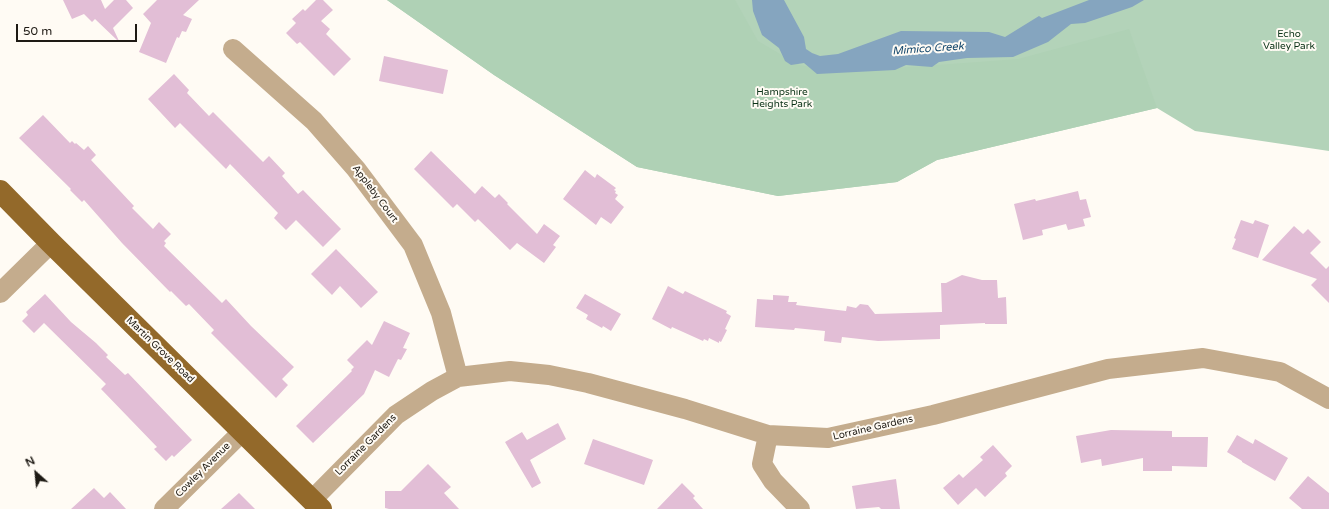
<!DOCTYPE html>
<html>
<head>
<meta charset="utf-8">
<style>
	body { margin:0 }
	#map { position:relative; width:1329px; height:509px; overflow:hidden; background:#fffbf4; font-family:"Varela Round",sans-serif }
	canvas { display:block }
	.north { position:absolute; left:16px; top:453px; width:40px; height:40px; -webkit-text-stroke:3px #fffbf4; paint-order:stroke; rotate:333deg; font-size:11px; font-weight:700; line-height:16px; text-align:center; color:#1e1a14 }
	.north::after { content:''; display:block; margin:auto; width:14px; height:18px; background:#1e1a14; clip-path:polygon(50% 0,100% 100%,50% 72%,0 100%) }
	.scale { position:absolute; left:16px; top:24px; width:121px; height:18px; box-sizing:border-box; border:2px solid #1e1a14; border-top:0; padding-left:5px; font-size:12px; line-height:14px; white-space:nowrap; color:#1e1a14; -webkit-text-stroke:3px #fffbf4; paint-order:stroke }
</style>
</head>
<body>
<div id="map">
<canvas width="1329" height="509"></canvas>
<div class="north">N</div>
<div class="scale">50 m</div>
</div>
<script>
const ctx = document.querySelector('canvas').getContext('2d');
ctx.lineJoin = 'round';
function paint(path, color) { ctx.fillStyle = color; ctx.fill(path, 'evenodd'); }
function strokePath(path, color, width, dash) { ctx.strokeStyle = color; ctx.lineWidth = width; ctx.lineCap = dash ? 'butt' : 'round'; ctx.setLineDash(dash || []); ctx.stroke(path); }
function write(font, color, halo, rows, align = 'center') {
  ctx.font = font + ' "Varela Round",sans-serif'; ctx.lineWidth = 4; ctx.setLineDash([]); ctx.textBaseline = 'middle'; ctx.strokeStyle = halo; ctx.fillStyle = color; for (const [text, x, y, turn = 0] of rows) {
    ctx.save(); ctx.translate(x, y); ctx.rotate((+turn || 0) * Math.PI / 180); ctx.textAlign = isNaN(turn) ? turn : align; if (halo) ctx.strokeText(text, 0, 0); ctx.fillText(text, 0, 0); ctx.restore();
  }
}
paint(new Path2D(`
	M 387,0 L 1329,0 L 1329,151 L 1195,131 L 1157,108 L 937,160 L 897,182 L 778,196 L 637,167 L 494,75 Z`), '#b3d3b9');
paint(new Path2D(`
	M 387,0 L 735,0 L 758,41 L 799,65 L 842,72 L 1018,59 L 1129,29 L 1157,108 L 937,160 L 897,182 L 778,196 L 637,167 L 494,75 Z`), '#afd1b5');
paint(new Path2D(`
	M 752,0 L 784,0 L 804,37 L 806,49 L 812,53 L 820,56 L 838,54 L 901,31 L 989,32 L 1005,37 L 1039,16 L 1042,18 L 1089,0 L 1144,0 L 1132,7 L 1085,23 L 1071,24 L 1048,42 L 1013,57 L 967,58 L 939,62 L 932,67 L 906,65 L 895,70 L 817,74 L 804,63 L 791,65 L 785,61 L 779,48 L 762,35 L 753,11 Z`), '#85a5bf');
paint(new Path2D(`
	M 63,0 L 101,0 L 105,9 L 114,0 L 126,0 L 133,8 L 113,28 L 119,41 L 118,41 L 95,19 L 92,22 L 84,14 L 72,19 Z
	M 157,0 L 199,0 L 183,15 L 192,19 L 186,32 L 182,31 L 179,38 L 177,37 L 166,63 L 139,52 L 151,23 L 143,14 Z
	M 316,0 L 323,0 L 333,10 L 321,21 L 330,29 L 326,34 L 351,59 L 334,76 L 300,42 L 297,44 L 286,33 L 296,23 L 292,19 L 303,9 L 305,11 Z
	M 384,56 L 448,70 L 443,94 L 379,81 Z
	M 174,74 L 189,90 L 187,93 L 209,116 L 213,112 L 263,162 L 269,156 L 285,173 L 282,176 L 298,194 L 303,190 L 341,229 L 323,247 L 296,220 L 286,230 L 274,218 L 278,213 L 230,164 L 226,169 L 180,123 L 175,128 L 148,99 Z
	M 43,115 L 70,143 L 72,141 L 75,144 L 76,143 L 84,150 L 88,146 L 96,155 L 91,160 L 134,206 L 132,208 L 153,229 L 159,222 L 171,234 L 164,241 L 166,243 L 164,246 L 222,303 L 226,299 L 251,326 L 294,367 L 282,379 L 288,385 L 276,398 L 211,333 L 214,330 L 189,304 L 186,306 L 171,291 L 170,292 L 122,243 L 84,200 L 82,202 L 70,190 L 71,189 L 19,138 Z
	M 431,151 L 475,194 L 482,186 L 495,198 L 499,194 L 508,203 L 507,204 L 537,234 L 544,224 L 560,236 L 553,245 L 556,247 L 544,263 L 517,243 L 510,250 L 478,219 L 475,222 L 457,204 L 453,208 L 414,169 Z
	M 585,170 L 595,178 L 597,174 L 616,188 L 614,190 L 616,191 L 615,193 L 618,195 L 615,199 L 624,207 L 611,224 L 601,217 L 596,225 L 563,199 Z
	M 1078,191 L 1080,200 L 1086,199 L 1091,217 L 1083,219 L 1085,226 L 1068,230 L 1066,224 L 1042,230 L 1043,235 L 1023,240 L 1014,204 L 1035,199 L 1036,201 Z
	M 1241,220 L 1253,224 L 1255,220 L 1269,225 L 1258,258 L 1232,249 L 1236,239 L 1234,238 Z
	M 1294,226 L 1303,234 L 1308,229 L 1321,242 L 1310,253 L 1326,269 L 1329,266 L 1329,303 L 1311,285 L 1317,279 L 1262,260 Z
	M 336,249 L 378,292 L 361,308 L 340,286 L 332,295 L 311,274 Z
	M 962,275 L 982,280 L 997,280 L 998,298 L 1006,297 L 1007,324 L 985,324 L 985,323 L 940,325 L 940,339 L 878,341 L 842,337 L 841,343 L 824,341 L 825,331 L 795,328 L 794,330 L 755,327 L 757,299 L 773,300 L 773,295 L 789,296 L 788,302 L 797,302 L 796,305 L 846,311 L 847,306 L 856,308 L 860,304 L 868,305 L 875,314 L 942,312 L 941,283 L 946,283 Z
	M 668,286 L 683,294 L 685,291 L 727,311 L 726,313 L 731,316 L 725,329 L 727,330 L 721,342 L 719,341 L 719,343 L 709,338 L 708,341 L 704,339 L 703,341 L 672,327 L 671,329 L 652,319 Z
	M 45,294 L 71,322 L 96,343 L 108,355 L 106,357 L 125,375 L 128,373 L 192,440 L 174,457 L 172,455 L 166,461 L 154,449 L 157,447 L 101,389 L 106,384 L 44,323 L 34,333 L 22,321 L 28,315 L 26,312 Z
	M 585,294 L 621,314 L 611,331 L 603,326 L 602,328 L 586,319 L 588,315 L 576,308 Z
	M 384,321 L 410,333 L 403,348 L 407,349 L 401,360 L 398,359 L 389,377 L 375,370 L 364,394 L 313,443 L 296,426 L 352,371 L 351,370 L 354,367 L 347,360 L 367,340 L 372,345 Z
	M 558,423 L 566,439 L 530,460 L 541,483 L 532,488 L 505,442 L 522,432 L 527,440 Z
	M 1111,430 L 1172,431 L 1172,437 L 1208,437 L 1207,467 L 1172,466 L 1172,471 L 1143,471 L 1143,458 L 1102,466 L 1101,459 L 1081,463 L 1076,436 Z
	M 1237,435 L 1253,444 L 1255,439 L 1288,458 L 1275,481 L 1242,462 L 1242,461 L 1227,452 Z
	M 593,439 L 653,460 L 644,485 L 584,464 Z
	M 993,445 L 1012,466 L 1005,473 L 1007,476 L 985,497 L 976,488 L 958,505 L 943,488 L 959,474 L 963,478 L 983,460 L 980,457 Z
	M 428,464 L 451,487 L 444,493 L 459,509 L 389,509 L 385,508 L 385,491 L 401,491 Z
	M 1308,476 L 1329,493 L 1329,509 L 1302,509 L 1289,498 Z
	M 896,479 L 900,509 L 881,509 L 879,507 L 856,509 L 852,486 Z
	M 682,483 L 695,496 L 693,498 L 703,509 L 657,509 Z
	M 94,488 L 104,498 L 110,492 L 126,509 L 71,509 Z
	M 239,493 L 255,509 L 221,509 Z`), '#e2bed6');
strokePath(new Path2D(`
	M 233,49 L 314,121 L 356,169 L 413,245 L 441,313 L 458,377
	M 0,293 L 51,243
	M 768,435 L 762,464 L 773,481 L 800,509
	M 312,500 L 396,415 L 432,391 L 458,377 L 510,371 L 549,375 L 588,383 L 685,409 L 768,435 L 828,438 L 933,415 L 1108,369 L 1203,358 L 1280,372 L 1329,399
	M 164,509 L 243,431`), '#c4ac8d', 20);
strokePath(new Path2D(`
	M 0,191 L 51,243 L 321,509`), '#93692a', 22);
write('10px', '#0b3217', '#fffbf4', [
	["Echo",1289,34],
	["Valley Park",1289,46],
	["Hampshire",782,92],
	["Heights Park",782,104]
]);
write('10px', '#1e1a14', '#fffbf4', [
	["Appleby Court",375,194,53],
	["Martin Grove Road",160,350,44],
	["Lorraine Gardens",873,428,-13],
	["Lorraine Gardens",366,445,-45],
	["Cowley Avenue",203,470,-45]
]);
write('italic 11px', '#12466b', '#fffbf4', [
	["Mimico Creek",928,49,-4]
]);
</script>
</body>
</html>
